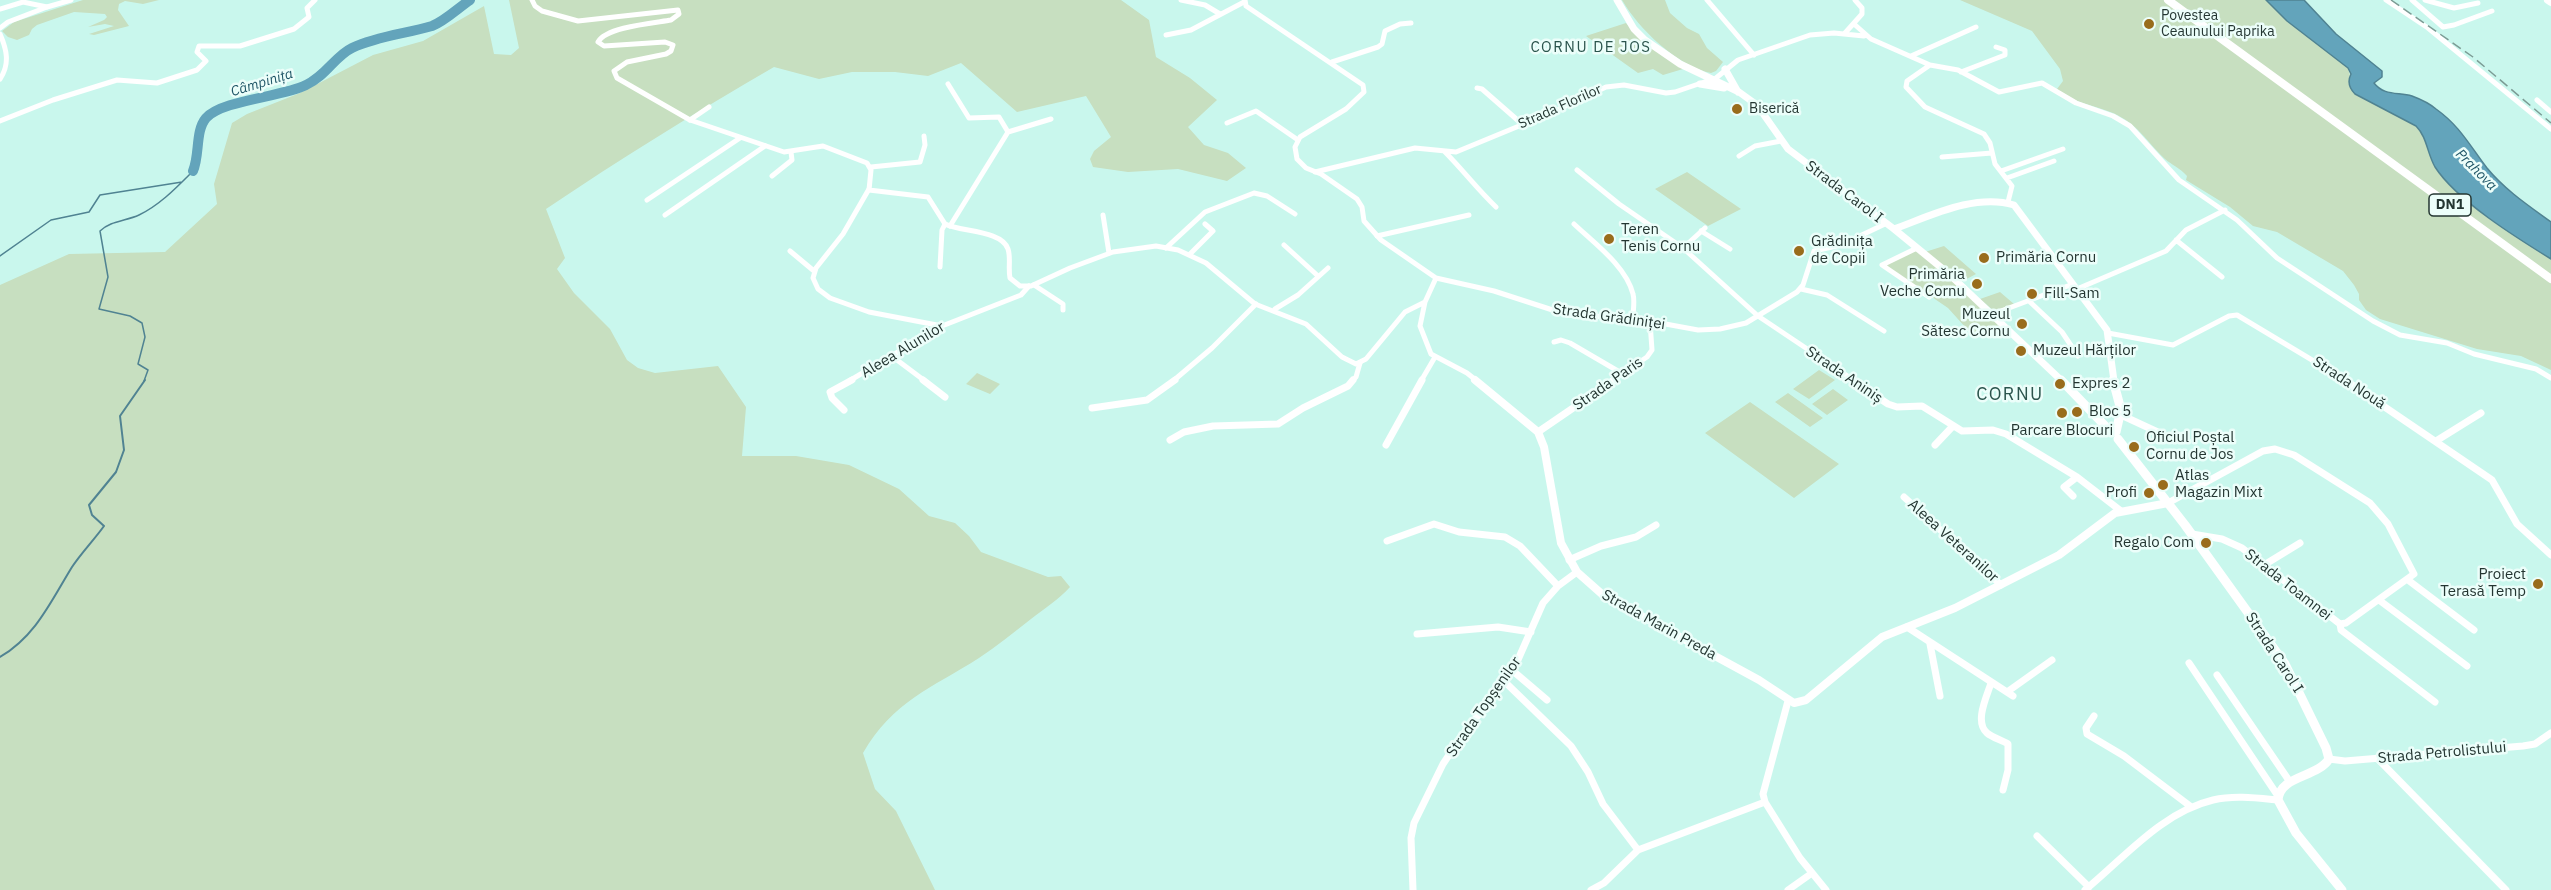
<!DOCTYPE html>
<html>
<head>
<meta charset="utf-8">
<style>
	body { margin:0 }
	canvas { display:block; background:#c9f7ed }
</style>
</head>
<body>
<canvas width="2551" height="890"></canvas>
<script>
const ctx = document.querySelector('canvas').getContext('2d');
ctx.lineJoin = 'round';
function paint(path, color) { ctx.fillStyle = color; ctx.fill(path, 'evenodd'); }
function strokePath(path, color, width, dash) { ctx.strokeStyle = color; ctx.lineWidth = width; ctx.lineCap = dash ? 'butt' : 'round'; ctx.setLineDash(dash || []); ctx.stroke(path); }
function write(font, color, halo, rows, align = 'center') {
  ctx.font = font + ' "IBM Plex Sans",sans-serif'; ctx.lineWidth = 5; ctx.setLineDash([]); ctx.textBaseline = 'middle'; ctx.strokeStyle = halo; ctx.fillStyle = color; for (const [text, x, y, turn = 0] of rows) {
    ctx.save(); ctx.translate(x, y); ctx.rotate((+turn || 0) * Math.PI / 180); ctx.textAlign = isNaN(turn) ? turn : align; if (halo) ctx.strokeText(text, 0, 0); ctx.fillText(text, 0, 0); ctx.restore();
  }
}
paint(new Path2D(`
	M 83,0 L 180,0 L 159,0 L 143,4 L 125,1 L 119,4 L 118,10 L 129,26 L 94,35 L 89,34 L 114,26 L 105,24 L 88,27 L 104,20 L 107,17 L 105,14 L 74,12 L 37,25 L 32,29 L 29,35 L 17,40 L 8,37 L 2,31 L 14,22 Z
	M 509,0 L 1121,0 L 1149,20 L 1156,57 L 1190,78 L 1217,100 L 1188,127 L 1204,145 L 1228,153 L 1246,168 L 1227,181 L 1178,169 L 1128,172 L 1093,167 L 1090,159 L 1094,151 L 1111,137 L 1086,96 L 1017,112 L 961,63 L 928,76 L 895,72 L 852,72 L 819,79 L 774,67 C 696,112 620,159 546,209 L 565,258 L 557,269 L 574,293 L 610,329 L 627,360 L 638,368 L 655,373 L 718,366 L 746,407 L 742,456 L 796,456 L 849,465 L 899,489 L 929,516 L 955,523 L 969,536 L 981,552 L 1048,577 L 1061,576 L 1070,587 C 1058,600 1045,608 1031,619 C 1014,632 997,646 979,658 C 932,688 893,701 863,753 L 875,789 L 896,811 L 935,890 L 0,890 L 0,285 L 69,254 L 165,252 L 217,204 L 214,184 L 232,123 L 247,114 L 300,93 L 373,55 L 423,41 L 484,6 L 494,54 L 511,55 L 519,48 Z
	M 1622,0 L 1665,0 L 1670,13 L 1687,28 L 1699,34 L 1707,48 L 1723,62 L 1716,71 L 1711,73 C 1678,67 1638,28 1622,0 Z
	M 1960,0 L 2266,0 L 2287,21 L 2348,68 L 2355,94 L 2416,126 C 2427,137 2427,153 2435,167 C 2457,202 2516,237 2551,259 L 2551,370 L 2521,356 L 2477,349 L 2380,319 L 2366,310 L 2359,300 L 2359,294 L 2354,285 L 2343,271 L 2277,232 L 2253,226 L 2230,207 L 2186,180 L 2187,176 C 2180,168 2172,165 2165,159 C 2145,140 2139,125 2113,113 C 2093,105 2073,103 2057,89 L 2063,81 L 2060,69 L 2032,31 Z
	M 1626,23 L 1638,37 L 1683,69 L 1663,75 L 1653,69 L 1638,73 L 1586,36 Z
	M 1687,172 L 1741,209 L 1708,226 L 1655,189 Z
	M 1944,246 L 1976,274 L 1961,282 L 1925,252 Z
	M 1916,249 L 2007,329 L 1975,338 L 1948,308 L 1885,265 Z
	M 2000,292 L 2014,304 L 1994,311 L 1980,299 Z
	M 1819,370 L 1835,380 L 1809,399 L 1793,389 Z
	M 977,373 L 1000,384 L 990,394 L 966,384 Z
	M 1833,389 L 1848,400 L 1827,415 L 1812,404 Z
	M 1788,393 L 1823,418 L 1810,427 L 1775,402 Z
	M 1750,402 L 1839,464 L 1794,498 L 1705,433 Z`), '#c7dfc0');
const water = new Path2D(`
	M 2266,0 L 2304,0 L 2336,34 L 2382,71 L 2382,77 L 2374,83 C 2384,96 2398,92 2412,96 C 2420,99 2429,103 2436,109 C 2460,126 2470,146 2487,168 C 2505,190 2529,206 2551,222 L 2551,259 C 2517,238 2457,201 2435,167 C 2427,153 2427,137 2416,126 L 2355,94 C 2349,88 2347,82 2351,74 L 2348,68 L 2287,21 Z`);
paint(water, '#63a4bb');
strokePath(water, '#508392', 1.5);
strokePath(new Path2D(`
	M 0,256 L 51,220 L 89,212 L 100,195 L 182,182
	M 144,381 L 148,370 L 138,364 L 145,337 L 142,323 L 130,316 L 99,309 L 108,277 L 100,231 C 110,221 126,221 139,215 C 160,205 177,187 193,171`), '#508392', 1.5);
strokePath(new Path2D(`
	M 0,657 C 36,636 51,601 72,567 C 82,552 94,540 104,526 L 92,515 L 89,505 L 116,472 L 124,450 L 120,416 L 145,380`), '#508392', 2);
strokePath(new Path2D(`
	M 193,171 C 200,155 195,131 206,118 C 222,100 282,97 306,85 C 326,76 335,56 352,48 C 378,36 405,34 432,26 C 445,21 458,8 470,0`), '#63a4bb', 10);
strokePath(new Path2D(`
	M 1181,0 L 1205,5 L 1220,14
	M 1707,0 L 1754,55
	M 2386,0 L 2428,28 L 2551,129
	M 2412,0 L 2443,27 L 2454,25 L 2492,11
	M 2425,0 L 2454,8 L 2478,3
	M 1854,24 L 1871,39 L 1930,65 L 1907,81 L 1906,87 L 1925,107 L 1984,134 L 1990,143 L 1995,164 L 2012,186 L 2008,202
	M 0,28 L 8,22 L 47,7
	M 1845,33 L 1862,14 L 1862,8 L 1855,0
	M 0,34 C 7,50 10,64 0,79
	M 1166,35 L 1191,30 L 1244,2
	M 1911,56 L 1976,27
	M 1332,62 L 1378,47 L 1382,44 L 1385,31 L 1400,24 L 1411,23
	M 1930,65 L 1958,70 L 1999,92 L 2042,83 L 2076,103 L 2113,116 L 2130,126 L 2179,180 L 2237,220 L 2277,258 L 2373,321 L 2400,335 L 2447,343 L 2474,354 L 2536,369 L 2551,378
	M 1961,72 L 2005,55 L 2005,50 L 1996,47
	M 948,84 L 969,118 L 999,117 L 1008,132 L 950,226
	M 1477,88 L 1482,89 L 1522,124
	M 2537,100 L 2551,112
	M 690,120 L 709,107
	M 0,121 L 53,100 L 117,80 L 157,83 L 197,70 L 206,61 L 197,52 L 199,46 L 240,46 L 294,29 L 309,17 L 307,8 L 315,0
	M 1227,123 L 1256,111 L 1298,140
	M 1008,132 L 1051,119
	M 1445,152 C 1463,170 1477,189 1496,207
	M 1739,156 L 1755,146 L 1781,141
	M 1942,157 L 1992,153
	M 871,167 L 920,162 L 925,145 L 924,136
	M 1577,170 L 1619,204 L 1683,248 L 1758,316 L 1855,381
	M 2001,171 L 2063,149
	M 1315,172 L 1415,148 L 1456,152 L 1553,112 L 1606,87 L 1624,85 L 1666,93 L 1675,92 L 1716,78 L 1738,60 L 1810,35 L 1834,33 L 1864,36
	M 772,176 L 792,160 L 791,152
	M 2007,178 L 2054,161
	M 869,189 L 843,234 L 816,268 L 813,278 L 818,289 L 830,298 L 869,312 L 942,326
	M 647,200 L 740,138
	M 665,215 L 765,146
	M 1103,215 L 1109,253
	M 1574,224 C 1594,243 1626,266 1633,294 C 1635,301 1633,310 1633,318
	M 1701,231 L 1730,249
	M 1377,236 L 1469,215
	M 2176,240 L 2222,277
	M 1284,245 L 1318,276
	M 1166,248 L 1205,212 L 1254,193 L 1267,196 L 1295,214
	M 1683,248 L 1705,228
	M 1917,248 L 1882,265 L 1929,297
	M 790,251 L 814,271
	M 1190,254 L 1213,231 L 1205,224
	M 940,267 L 942,230 L 945,224
	M 1034,285 L 1063,304 L 1063,310
	M 1801,289 L 1827,295 L 1884,331
	M 2077,289 L 2166,251 L 2186,230 L 2225,210
	M 2029,301 L 2062,332 L 2078,356
	M 1275,309 L 1298,295 L 1328,268
	M 1993,314 L 2073,284
	M 2108,333 L 2173,345 L 2229,316 L 2237,315 L 2347,381
	M 1554,342 L 1561,340 L 1570,343 L 1623,374
	M 893,357 L 925,381
	M 849,381 L 942,326 L 1021,295 L 1029,286
	M 1173,381 L 1212,348 L 1256,304
	M 1352,381 L 1356,377 L 1360,363
	M 1421,381 L 1435,357
	M 1611,381 L 1647,357 L 1652,350 L 1650,322`), '#fff', 5);
strokePath(new Path2D(`
	M 923,380 L 945,397
	M 1852,380 L 1888,404 L 1897,407 L 1922,406 L 1962,431 L 1993,430 L 2006,434 L 2077,477 L 2121,511
	M 2345,380 L 2492,480 L 2517,524 L 2551,555
	M 1092,408 L 1147,400 L 1175,380
	M 844,410 L 832,398 L 830,392 L 852,380
	M 2121,415 L 2162,434
	M 1538,432 L 1614,380
	M 1170,440 L 1184,432 L 1213,426 L 1278,424 L 1303,408 L 1348,386 L 1353,380
	M 2436,441 L 2481,413
	M 1386,445 L 1422,380
	M 1935,445 L 1953,426
	M 2073,496 L 2064,487 L 2077,477
	M 1904,497 L 2001,585
	M 2168,503 L 2263,451 L 2275,449 L 2294,455 L 2370,503 L 2388,524 L 2414,574 L 2346,623 L 2340,624 L 2242,548 L 2222,539 L 2192,534
	M 1387,541 L 1434,524 L 1459,532 L 1505,537 L 1520,546 L 1558,586
	M 1569,560 L 1601,546 L 1636,537 L 1656,525
	M 2264,565 L 2300,543
	M 2408,580 L 2474,630
	M 2379,600 L 2467,666
	M 2340,624 L 2341,630 L 2435,702
	M 1907,627 L 2013,696
	M 1417,634 L 1498,627 L 1531,632
	M 1930,644 L 1940,696
	M 2189,663 L 2278,796
	M 1513,671 L 1547,700
	M 2217,675 L 2290,782
	M 1505,682 L 1571,746 L 1588,772 L 1603,804 L 1638,850
	M 1991,683 C 1987,696 1974,722 1987,733 C 1993,738 2002,740 2008,744 L 2008,770 L 2003,790
	M 2007,692 L 2052,660
	M 1788,701 L 1763,794 L 1765,802 L 1800,858 L 1826,890
	M 2094,716 L 2086,728 L 2087,734 L 2124,756 L 2190,806
	M 2377,758 L 2506,890
	M 2329,759 L 2345,761 L 2523,746 L 2535,744 L 2551,733
	M 2037,836 L 2089,887
	M 1413,890 L 1411,838 L 1414,823 L 1443,764 L 1461,737 L 1513,671 L 1543,603 L 1558,586 L 1577,572
	M 1591,890 L 1604,883 L 1638,850 L 1765,802
	M 1788,890 L 1812,873
	M 2085,890 C 2124,858 2162,812 2213,800 C 2234,795 2257,798 2278,800`), '#fff', 7);
strokePath(new Path2D(`
	M 532,0 L 535,6 L 542,11 L 578,21 L 678,10 L 679,14 L 671,20 C 654,23 606,27 598,42 L 604,46 L 665,42 L 673,45 L 671,51 L 666,54 L 627,62 L 614,71 L 617,78 L 690,120 L 784,152 L 823,146 L 867,163 L 871,170 L 869,190 L 928,197 L 945,224 C 960,232 1002,230 1008,249 C 1011,258 1008,268 1010,278 L 1020,286 L 1031,286 L 1070,268 L 1113,252 L 1156,246 L 1178,250 L 1206,263 L 1255,304 L 1306,324 L 1342,357 L 1356,364 L 1366,359 L 1405,312 L 1425,302 L 1436,278
	M 1245,0 L 1246,6 L 1363,85 L 1364,92 L 1346,109 L 1300,137 L 1295,147 L 1297,159 L 1306,168 L 1321,174 L 1357,199 L 1362,207 L 1364,221 L 1381,240 L 1436,278 L 1494,291 L 1568,315 L 1633,318 L 1698,330 L 1720,329 L 1746,323 L 1797,292 L 1803,285 L 1814,251 L 1841,245 L 1887,223
	M 0,9 L 23,2 L 47,7 L 71,0
	M 1425,302 L 1420,326 L 1431,354 L 1467,373 L 1477,381`), '#fff', 5);
strokePath(new Path2D(`
	M 1475,380 L 1538,432 L 1544,447 L 1561,543 L 1577,572 L 1603,595 L 1759,680 L 1794,703 L 1806,700 L 1882,637 L 1955,608 L 2059,555 L 2115,513 L 2168,503`), '#fff', 8);
strokePath(new Path2D(`
	M 1617,0 L 1634,29 L 1645,40 L 1680,64 L 1739,92 L 1757,105 L 1788,149 L 1894,229 L 1949,274 L 2062,381
	M 1725,69 L 1738,92
	M 1700,84 L 1724,88
	M 1894,229 C 1930,216 1975,193 2014,205 L 2107,330 L 2114,381`), '#fff', 7);
strokePath(new Path2D(`
	M 2061,380 L 2111,432
	M 2113,380 L 2121,410 L 2116,432
	M 2118,439 L 2185,525 L 2285,664 L 2326,748 L 2329,759 C 2317,778 2280,775 2278,800 L 2296,833 L 2342,890`), '#fff', 9);
strokePath(new Path2D(`
	M 2548,0 L 2551,2`), '#fff', 8);
strokePath(new Path2D(`
	M 2168,0 L 2551,279`), '#fff', 8);
strokePath(new Path2D(`
	M 2391,0 L 2473,57 L 2551,123`), '#7c9c95', 1.5, [10, 5]);
for (const [x, y, r, color] of [
	[2149,24,6,"#996c1c"],
	[1737,109,6,"#996c1c"],
	[1609,239,6,"#996c1c"],
	[1799,251,6,"#996c1c"],
	[1984,258,6,"#996c1c"],
	[1977,284,6,"#996c1c"],
	[2032,294,6,"#996c1c"],
	[2022,324,6,"#996c1c"],
	[2021,351,6,"#996c1c"],
	[2060,384,6,"#996c1c"],
	[2077,412,6,"#996c1c"],
	[2062,413,6,"#996c1c"],
	[2134,447,6,"#996c1c"],
	[2163,485,6,"#996c1c"],
	[2149,493,6,"#996c1c"],
	[2206,543,6,"#996c1c"],
	[2538,584,6,"#996c1c"]
]) { const dot = new Path2D(); dot.arc(x, y, r, 0, 2 * Math.PI); ctx.fillStyle = color; ctx.fill(dot); strokePath(dot, '#ecfefa', 2); }
write('14px', '#243632', '#ecfefa', [
	["Povestea",2161,16],
	["Ceaunului Paprika",2161,32],
	["Biserică",1749,109]
], 'left');
write('italic 14px', '#1f5566', '#ecfefa', [
	["Câmpinița",262,83,-17],
	["Prahova",2476,170,45]
]);
write('14px', '#243632', '#ecfefa', [
	["Strada Florilor",1560,107,-24]
]);
for (const [x, y, w] of [
	[2450,205,42]
]) { const box = new Path2D(); box.roundRect(x - w / 2, y - 11, w, 22, 4.5); ctx.fillStyle = '#ecfefa'; ctx.fill(box); strokePath(box, '#243632', 1.5); }
write('bold 14px', '#243632', null, [
	["DN1",2450,205]
]);
ctx.letterSpacing = '1.5px';
write('15px', '#2a544c', '#ecfefa', [
	["CORNU DE JOS",1591,48]
]);
ctx.letterSpacing = '0px';
write('15px', '#243632', '#ecfefa', [
	["Strada Carol I",1844,192,37],
	["Strada Grădiniței",1609,317,8],
	["Aleea Alunilor",903,350,-31],
	["Strada Aniniș",1844,375,34],
	["Strada Nouă",2349,383,33],
	["Strada Paris",1608,384,-35],
	["Aleea Veteranilor",1953,541,42],
	["Strada Toamnei",2288,585,38],
	["Strada Marin Preda",1659,625,29],
	["Strada Carol I",2274,653,57],
	["Strada Topșenilor",1484,707,-55],
	["Strada Petrolistului",2442,753,-5]
]);
write('15px', '#243632', '#ecfefa', [
	["Teren",1621,230],
	["Tenis Cornu",1621,247],
	["Grădinița",1811,242],
	["de Copii",1811,259],
	["Primăria Cornu",1996,258],
	["Primăria",1965,275,"right"],
	["Veche Cornu",1965,292,"right"],
	["Fill-Sam",2044,294],
	["Muzeul",2010,315,"right"],
	["Sătesc Cornu",2010,332,"right"],
	["Muzeul Hărților",2033,351],
	["Expres 2",2072,384],
	["Bloc 5",2089,412],
	["Parcare Blocuri",2062,431,"center"],
	["Oficiul Poștal",2146,438],
	["Cornu de Jos",2146,455],
	["Atlas",2175,476],
	["Magazin Mixt",2175,493],
	["Profi",2137,493,"right"],
	["Regalo Com",2194,543,"right"],
	["Proiect",2526,575,"right"],
	["Terasă Temp",2526,592,"right"]
], 'left');
ctx.letterSpacing = '1.5px';
write('18px', '#2a544c', '#ecfefa', [
	["CORNU",2010,395]
]);
ctx.letterSpacing = '0px';
</script>
</body>
</html>
